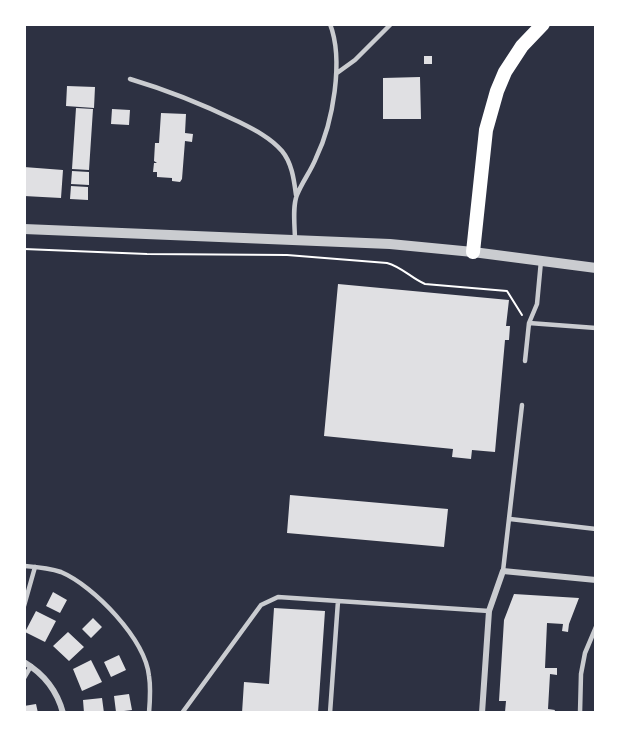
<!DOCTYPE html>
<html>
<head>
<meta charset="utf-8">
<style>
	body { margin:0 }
	#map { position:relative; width:620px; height:737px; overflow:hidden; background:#2d3142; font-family:"Source Sans 3",sans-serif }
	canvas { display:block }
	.frame { position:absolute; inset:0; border:26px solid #fff; pointer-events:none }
</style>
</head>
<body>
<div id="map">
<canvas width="620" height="737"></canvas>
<div class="frame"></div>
</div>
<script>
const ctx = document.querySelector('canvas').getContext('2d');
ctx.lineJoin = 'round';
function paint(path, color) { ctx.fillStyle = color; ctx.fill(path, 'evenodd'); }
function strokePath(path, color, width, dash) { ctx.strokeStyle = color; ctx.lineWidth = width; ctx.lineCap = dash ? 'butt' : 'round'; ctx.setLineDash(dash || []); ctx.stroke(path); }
paint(new Path2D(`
	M 424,56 L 432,56 L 432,64 L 424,64 Z
	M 420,77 L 421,119 L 383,119 L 383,78 Z
	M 67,86 L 95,87 L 94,108 L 66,106 Z
	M 76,108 L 93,109 L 89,170 L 72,169 Z
	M 112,109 L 130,110 L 129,125 L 111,124 Z
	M 161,113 L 186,114 L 185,133 L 193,134 L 192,142 L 185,141 L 182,179 L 180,182 L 172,181 L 172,178 L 157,177 L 157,172 L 153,172 L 154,163 L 157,163 L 154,161 L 155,143 L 159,143 Z
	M 24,167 L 63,170 L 61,198 L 24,196 Z
	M 72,171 L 89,172 L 89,185 L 71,184 Z
	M 71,186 L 88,187 L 88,200 L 70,199 Z
	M 338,284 L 509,300 L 506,326 L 510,326 L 509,340 L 505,340 L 495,452 L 472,450 L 471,459 L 452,457 L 453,449 L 324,436 Z
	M 290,495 L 448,509 L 444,547 L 287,533 Z
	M 53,592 L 67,600 L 60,613 L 46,606 Z
	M 514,594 L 579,598 L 569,624 L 568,632 L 562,631 L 563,624 L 547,623 L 545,668 L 557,668 L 557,675 L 550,674 L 548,709 L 555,710 L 554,713 L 505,712 L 506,701 L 499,701 L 504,620 Z
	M 274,608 L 325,611 L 318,713 L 242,713 L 244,682 L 269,684 Z
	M 36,611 L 56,621 L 45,642 L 25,632 Z
	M 93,618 L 102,627 L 91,638 L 82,629 Z
	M 68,632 L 84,647 L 69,661 L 53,646 Z
	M 119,655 L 126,670 L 111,677 L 104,662 Z
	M 91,660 L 102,682 L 82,691 L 73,669 Z
	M 129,694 L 132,710 L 116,712 L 114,696 Z
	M 102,698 L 104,713 L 84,713 L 83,700 Z
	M 36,704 L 38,713 L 24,713 L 24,706 Z`), '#e0e0e3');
strokePath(new Path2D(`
	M 24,249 L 147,254 L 287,255 L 387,263 C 402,267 411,278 425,284 L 507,291 L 522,315`), '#fff', 2);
strokePath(new Path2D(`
	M 337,73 L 355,60 L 391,24
	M 130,79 C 167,90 202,104 237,121 C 253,129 270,137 282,151 C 292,163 294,180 296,195
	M 295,241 C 295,227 292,207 297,195 C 302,182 311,171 316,158 C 333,123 344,60 330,24
	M 529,323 L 596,328
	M 525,361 L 529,323 L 537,304 L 541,261
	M 510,519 L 596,529
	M 24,566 C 36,567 49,568 61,572 C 94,586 145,639 149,676 C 151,688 150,701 149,713
	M 503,571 L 522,405
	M 24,606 L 35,567
	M 24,678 L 31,666
	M 182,713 L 261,605 L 278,597 L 489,611
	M 330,713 L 338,601
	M 580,713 L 581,674 L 585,653 L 596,627`), '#caccd0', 4.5);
strokePath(new Path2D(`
	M 24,662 C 44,674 57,690 63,713
	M 482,713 L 489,611 L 503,571 L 596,580`), '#caccd0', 6);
strokePath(new Path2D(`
	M 24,229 L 390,244 L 473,252 L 596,268`), '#caccd0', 10);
strokePath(new Path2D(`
	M 473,252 L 486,130 L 497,91 L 505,72 L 522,46 L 543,24`), '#fff', 14);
</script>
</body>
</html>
